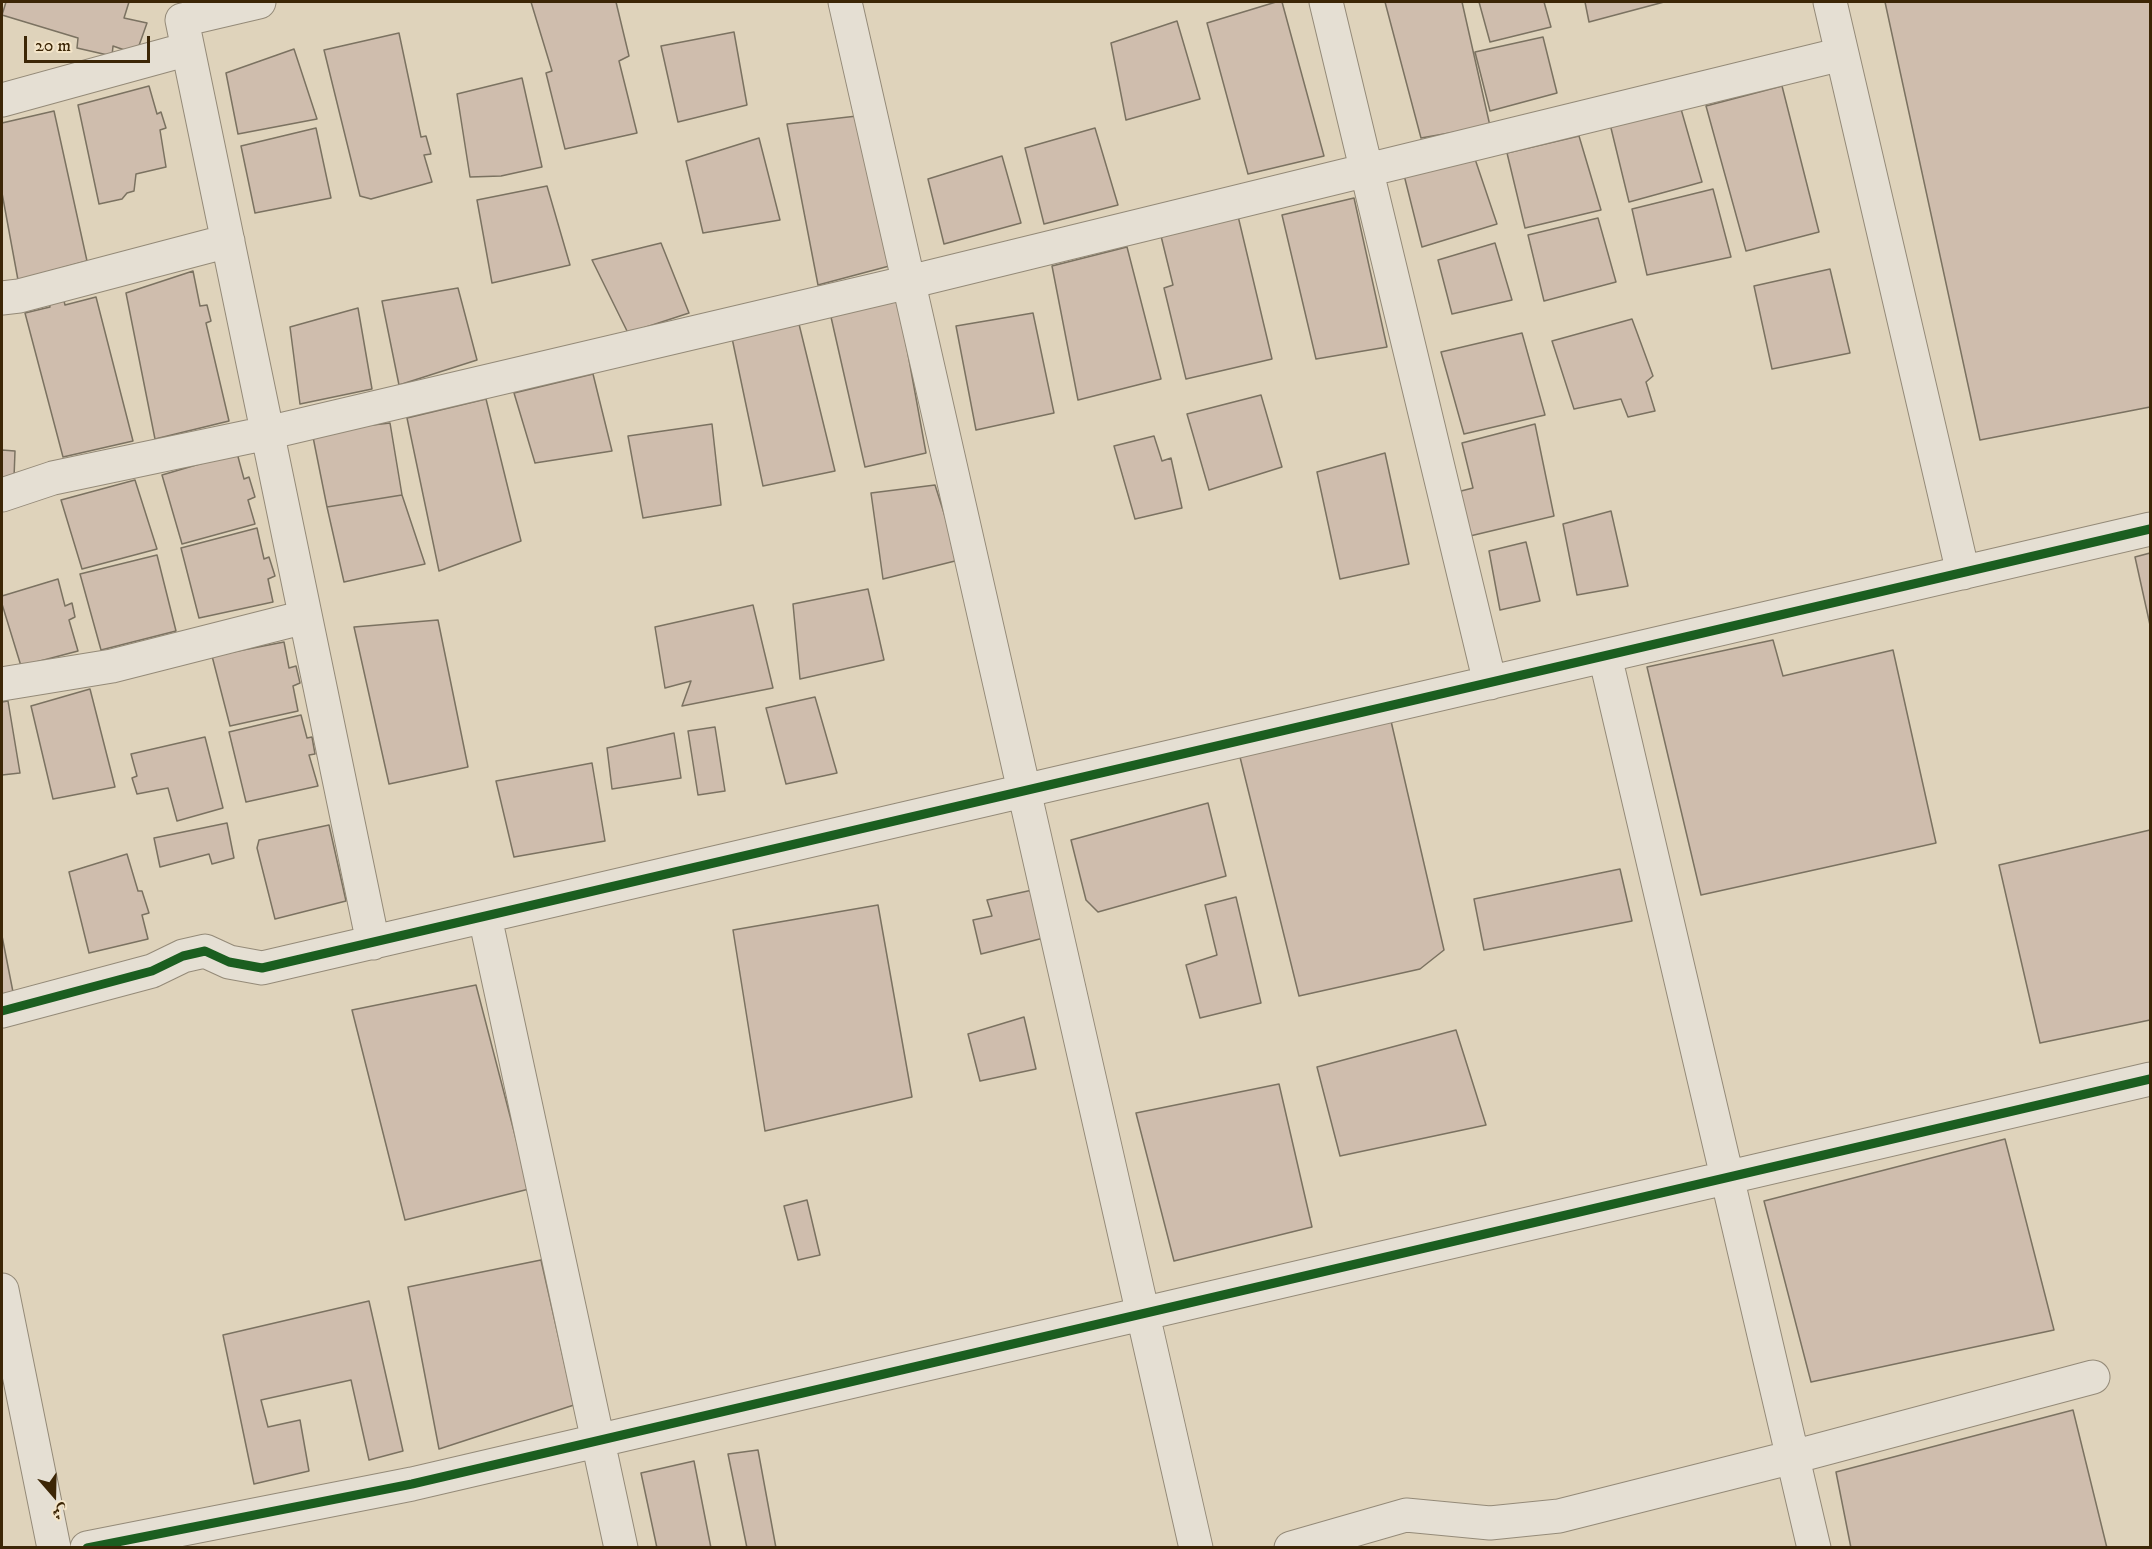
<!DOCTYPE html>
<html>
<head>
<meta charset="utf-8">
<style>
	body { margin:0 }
	#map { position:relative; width:2152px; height:1549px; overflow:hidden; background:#dfd3bb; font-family:"IM FELL DW Pica",Amiri,serif }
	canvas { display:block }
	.frame { position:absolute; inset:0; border:3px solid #3c2606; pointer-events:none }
	.north { position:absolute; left:24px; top:1465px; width:60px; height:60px; -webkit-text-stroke:4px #f4e5c9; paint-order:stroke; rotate:160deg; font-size:16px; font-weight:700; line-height:24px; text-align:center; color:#3c2606 }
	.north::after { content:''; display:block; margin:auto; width:21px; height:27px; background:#3c2606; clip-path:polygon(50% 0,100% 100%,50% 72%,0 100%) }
	.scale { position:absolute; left:24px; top:36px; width:126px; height:27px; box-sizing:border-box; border:3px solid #3c2606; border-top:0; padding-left:8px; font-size:18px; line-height:21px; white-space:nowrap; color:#3c2606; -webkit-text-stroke:4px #f4e5c9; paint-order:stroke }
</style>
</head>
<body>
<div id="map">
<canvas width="2152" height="1549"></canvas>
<div class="frame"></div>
<div class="north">ش</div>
<div class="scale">20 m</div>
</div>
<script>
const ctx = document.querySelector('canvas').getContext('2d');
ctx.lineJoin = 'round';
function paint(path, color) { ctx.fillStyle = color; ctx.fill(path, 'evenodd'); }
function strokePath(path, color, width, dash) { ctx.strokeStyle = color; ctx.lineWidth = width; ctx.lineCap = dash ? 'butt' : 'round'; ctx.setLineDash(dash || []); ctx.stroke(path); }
const building = new Path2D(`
	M 6,2 L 129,2 L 124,18 L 147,23 L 136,54 L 113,46 L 112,56 L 77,48 L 78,38 L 2,15 Z
	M 531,2 L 616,2 L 629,56 L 619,61 L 637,133 L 565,149 L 546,73 L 552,71 Z
	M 1276,2 L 1282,2 L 1324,156 L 1248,174 L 1207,23 Z
	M 1385,2 L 1462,2 L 1490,126 L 1421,138 Z
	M 1479,2 L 1544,2 L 1551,27 L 1490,42 Z
	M 1585,2 L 1664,2 L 1589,22 Z
	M 1885,2 L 2150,2 L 2150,407 L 1980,440 Z
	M 1177,21 L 1200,99 L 1126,120 L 1111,43 Z
	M 734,32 L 747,105 L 678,122 L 661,46 Z
	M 399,33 L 421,137 L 426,136 L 431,154 L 424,155 L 432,182 L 371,199 L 360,196 L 324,50 Z
	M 1543,37 L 1557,93 L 1490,111 L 1475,52 Z
	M 294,49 L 317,119 L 238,134 L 226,73 Z
	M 522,78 L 542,167 L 501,176 L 470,177 L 457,94 Z
	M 149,86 L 157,114 L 161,112 L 166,128 L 160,130 L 166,167 L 136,174 L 134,191 L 127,193 L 122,199 L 99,204 L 78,105 Z
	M 1782,86 L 1819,232 L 1746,251 L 1706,106 Z
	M 1681,109 L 1702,182 L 1629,202 L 1610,124 Z
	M 54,111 L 87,261 L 18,280 L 2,193 L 2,123 Z
	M 857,116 L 893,265 L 818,285 L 787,124 Z
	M 316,128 L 331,198 L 255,213 L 241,146 Z
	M 1095,128 L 1118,205 L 1044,224 L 1025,148 Z
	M 1579,136 L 1601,210 L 1525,228 L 1507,153 Z
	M 759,138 L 780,220 L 703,233 L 686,161 Z
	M 1473,153 L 1497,224 L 1422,247 L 1403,171 Z
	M 1002,156 L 1021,223 L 944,244 L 928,179 Z
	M 547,186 L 570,265 L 492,283 L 477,200 Z
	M 1713,189 L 1731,257 L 1647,275 L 1632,209 Z
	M 1354,198 L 1387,347 L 1316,359 L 1282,215 Z
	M 1238,216 L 1272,359 L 1186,379 L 1164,288 L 1173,285 L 1161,236 Z
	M 1598,218 L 1616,282 L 1544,301 L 1528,235 Z
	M 661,243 L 689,313 L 628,333 L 592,260 Z
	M 1495,243 L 1512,300 L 1452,314 L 1438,260 Z
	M 1127,247 L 1161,379 L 1078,400 L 1052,266 Z
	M 1830,269 L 1850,353 L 1772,369 L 1754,286 Z
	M 193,271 L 200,306 L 207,305 L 211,321 L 206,323 L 229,421 L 155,439 L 126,293 Z
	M 458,288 L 477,360 L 399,385 L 382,301 Z
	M 63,297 L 65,305 L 96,297 L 133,441 L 63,457 L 25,313 L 50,307 L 49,301 Z
	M 898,299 L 926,453 L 865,467 L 831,317 Z
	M 358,308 L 372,389 L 300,404 L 290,327 Z
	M 1033,313 L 1054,413 L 976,430 L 956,326 Z
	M 797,316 L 835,471 L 763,486 L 732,338 Z
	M 1632,319 L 1653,376 L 1646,382 L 1655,411 L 1628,417 L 1621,399 L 1574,409 L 1552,341 Z
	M 1522,333 L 1545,415 L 1464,434 L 1441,352 Z
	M 593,374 L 612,451 L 535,463 L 514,393 Z
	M 1261,395 L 1282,467 L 1209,490 L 1187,414 Z
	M 486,399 L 521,541 L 439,571 L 407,418 Z
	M 390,423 L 402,495 L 327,507 L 312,432 Z
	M 712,424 L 721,505 L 643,518 L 628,436 Z
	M 1535,424 L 1554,516 L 1470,536 L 1457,492 L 1473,488 L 1462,443 Z
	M 1154,436 L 1162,461 L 1171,458 L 1182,508 L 1135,519 L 1114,446 Z
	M 2,450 L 15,451 L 14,478 L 2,478 Z
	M 237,453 L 244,479 L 249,477 L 255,497 L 248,500 L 255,524 L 182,544 L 162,475 Z
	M 1385,453 L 1409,564 L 1340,579 L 1317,472 Z
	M 135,480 L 157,549 L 82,569 L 61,500 Z
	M 935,485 L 959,560 L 883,579 L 871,493 Z
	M 402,495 L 425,564 L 344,582 L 327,507 Z
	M 1611,511 L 1628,586 L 1577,595 L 1563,524 Z
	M 257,528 L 264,559 L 269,557 L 275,576 L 268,579 L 273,602 L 199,618 L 181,548 Z
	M 1526,542 L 1540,601 L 1500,610 L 1489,551 Z
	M 2150,553 L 2150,625 L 2135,557 Z
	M 157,555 L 176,631 L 101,650 L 80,574 Z
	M 58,579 L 65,606 L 72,603 L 75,617 L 69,620 L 78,651 L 21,666 L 2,604 L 2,596 Z
	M 868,589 L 884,660 L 800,679 L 793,604 Z
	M 753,605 L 773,688 L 682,706 L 691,681 L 665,688 L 655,627 Z
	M 438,620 L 468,767 L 389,784 L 354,627 Z
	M 1773,640 L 1783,676 L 1893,650 L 1936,843 L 1701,895 L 1647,667 Z
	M 284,642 L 289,668 L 296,666 L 300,683 L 293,686 L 298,711 L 230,726 L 212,656 Z
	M 90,689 L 115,787 L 53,799 L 31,706 Z
	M 815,697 L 837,773 L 786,784 L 766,708 Z
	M 8,701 L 20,773 L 2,775 L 2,702 Z
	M 301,715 L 307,738 L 312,737 L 315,754 L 309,755 L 318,786 L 246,802 L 229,732 Z
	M 1391,721 L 1444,950 L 1420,969 L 1299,996 L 1239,753 Z
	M 715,727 L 725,791 L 698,795 L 688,731 Z
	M 674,733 L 681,778 L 612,789 L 607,748 Z
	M 205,737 L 223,808 L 177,821 L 168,788 L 137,794 L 132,778 L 137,776 L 131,754 Z
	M 592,763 L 605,841 L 514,857 L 496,781 Z
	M 1208,803 L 1226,876 L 1098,912 L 1086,900 L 1071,840 Z
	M 227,823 L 234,858 L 212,864 L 209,854 L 160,867 L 154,838 Z
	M 329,825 L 346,901 L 275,919 L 257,848 L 259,840 Z
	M 2150,830 L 2150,1020 L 2040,1043 L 1999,865 Z
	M 127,854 L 138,891 L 142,891 L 149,913 L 142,915 L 148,939 L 89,953 L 69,872 Z
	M 1620,869 L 1632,921 L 1484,950 L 1474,899 Z
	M 1055,885 L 1067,932 L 981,954 L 973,920 L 992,916 L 987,900 Z
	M 1236,897 L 1261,1003 L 1200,1018 L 1186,965 L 1217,955 L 1205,905 Z
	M 878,905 L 912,1097 L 765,1131 L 733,930 Z
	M 2,936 L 13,992 L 2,994 Z
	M 476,985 L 529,1189 L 405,1220 L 352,1010 Z
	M 1024,1017 L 1036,1069 L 980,1081 L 968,1034 Z
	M 1456,1030 L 1486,1125 L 1340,1156 L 1317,1067 Z
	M 1279,1084 L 1312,1227 L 1174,1261 L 1136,1113 Z
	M 2005,1139 L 2054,1330 L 1811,1382 L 1764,1201 Z
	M 807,1200 L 820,1255 L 798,1260 L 784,1206 Z
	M 541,1260 L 574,1405 L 439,1449 L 408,1287 Z
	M 369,1301 L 403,1451 L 369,1460 L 351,1380 L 261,1400 L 268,1427 L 300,1420 L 309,1471 L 254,1484 L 223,1335 Z
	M 2073,1410 L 2107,1548 L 1851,1548 L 1836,1472 Z
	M 758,1450 L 776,1548 L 747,1548 L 728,1454 Z
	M 694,1461 L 711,1548 L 657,1548 L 641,1473 Z`);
paint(building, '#cfbdad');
strokePath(building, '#7b7261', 1.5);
const street = new Path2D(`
	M 259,2 L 182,20 L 373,943
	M 845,2 L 1196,1548
	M 1326,2 L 1490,683
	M 1830,2 L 1963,573
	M 2,100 L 188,49
	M 2,298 L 19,296 L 228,241
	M 2,495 L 53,478 L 267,433 L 909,282 L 1842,54
	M 1605,656 L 1814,1548
	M 2,684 L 112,666 L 305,617
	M 485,917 L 621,1548
	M 2,1011 L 152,971 L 183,956 L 205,951 L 229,962 L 262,968 L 2150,529
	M 2,1290 L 54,1548
	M 87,1548 L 412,1484 L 2150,1079
	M 1291,1548 L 1406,1515 L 1490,1523 L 1559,1516 L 1793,1457 L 2093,1377`);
strokePath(street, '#948a78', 35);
strokePath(street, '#e5dfd3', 33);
strokePath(new Path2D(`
	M 2,1011 L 152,971 L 183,956 L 205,951 L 229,962 L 262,968 L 2150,529
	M 87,1548 L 412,1484 L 2150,1079`), '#1b5e20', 9);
</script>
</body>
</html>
